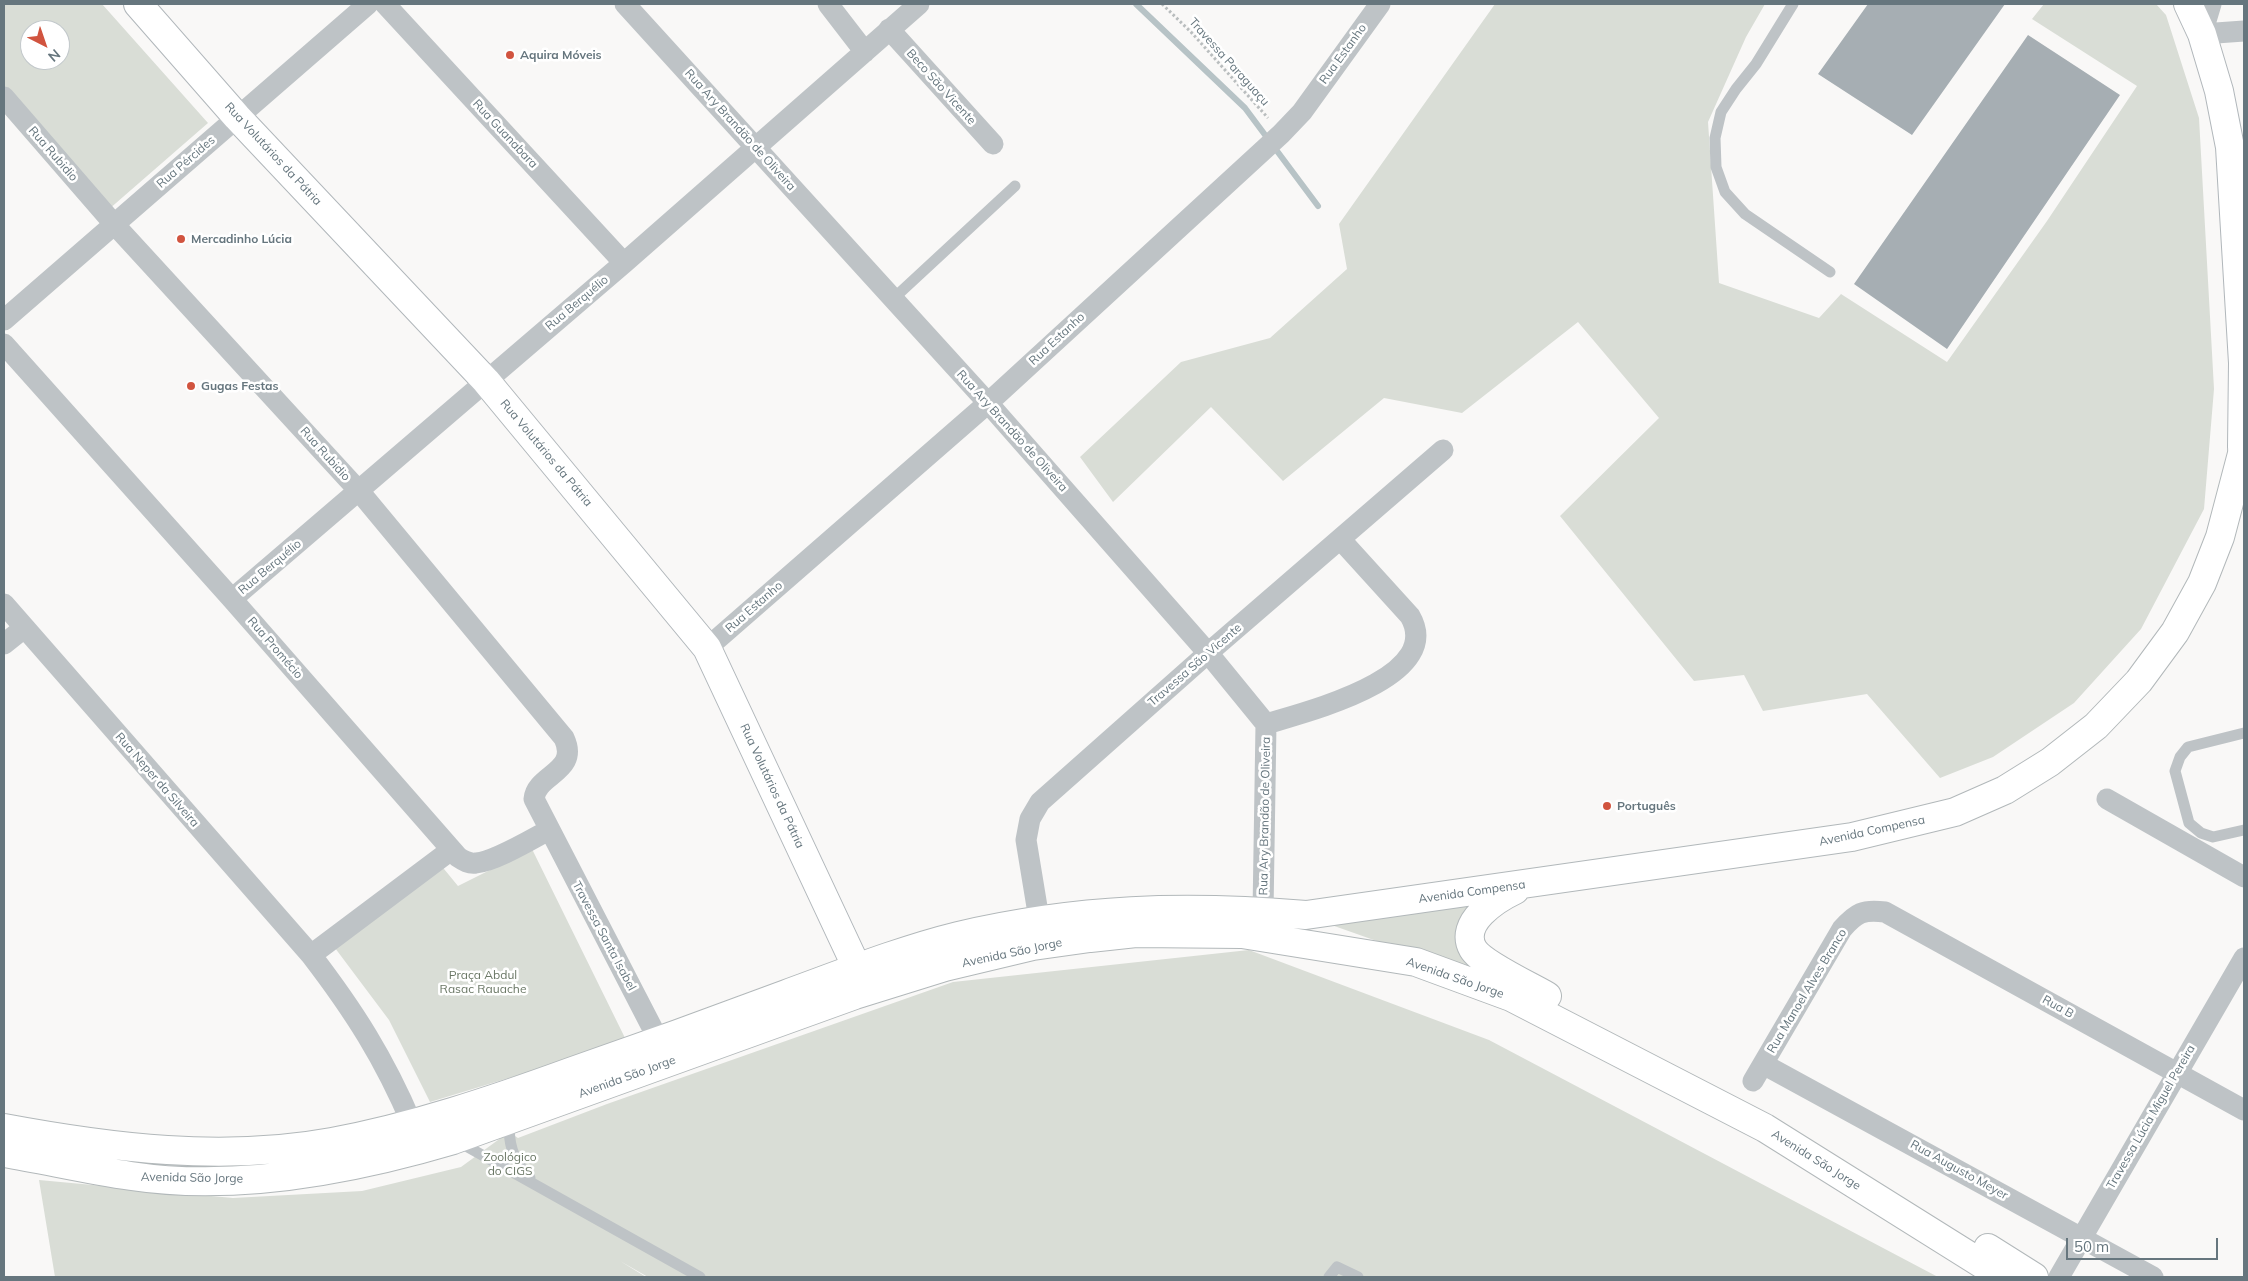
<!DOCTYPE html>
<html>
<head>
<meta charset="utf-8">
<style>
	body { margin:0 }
	#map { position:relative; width:2248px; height:1281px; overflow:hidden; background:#f9f8f7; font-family:Mulish,sans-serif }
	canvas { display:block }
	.frame { position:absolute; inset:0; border:5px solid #66767e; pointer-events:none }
	.north { position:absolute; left:20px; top:20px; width:50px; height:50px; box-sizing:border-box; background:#fff; border:1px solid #c2c8cb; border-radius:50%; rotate:139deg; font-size:14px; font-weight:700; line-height:20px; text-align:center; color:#66767e }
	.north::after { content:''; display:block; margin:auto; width:18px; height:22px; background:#d1543f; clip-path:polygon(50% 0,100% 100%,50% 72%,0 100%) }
	.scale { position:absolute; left:2066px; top:1238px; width:152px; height:22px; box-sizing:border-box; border:2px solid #66767e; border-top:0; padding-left:6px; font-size:15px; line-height:18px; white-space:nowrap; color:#66767e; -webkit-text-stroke:4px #fff; paint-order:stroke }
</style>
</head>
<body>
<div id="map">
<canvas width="2248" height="1281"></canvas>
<div class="frame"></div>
<div class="north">N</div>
<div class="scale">50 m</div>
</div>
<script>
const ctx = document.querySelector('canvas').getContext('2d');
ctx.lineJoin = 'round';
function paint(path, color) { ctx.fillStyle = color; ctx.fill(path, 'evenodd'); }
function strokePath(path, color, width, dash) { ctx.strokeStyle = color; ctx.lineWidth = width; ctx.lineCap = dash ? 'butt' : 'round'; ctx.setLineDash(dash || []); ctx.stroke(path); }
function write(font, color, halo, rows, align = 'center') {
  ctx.font = font + ' Mulish,sans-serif'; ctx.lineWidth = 5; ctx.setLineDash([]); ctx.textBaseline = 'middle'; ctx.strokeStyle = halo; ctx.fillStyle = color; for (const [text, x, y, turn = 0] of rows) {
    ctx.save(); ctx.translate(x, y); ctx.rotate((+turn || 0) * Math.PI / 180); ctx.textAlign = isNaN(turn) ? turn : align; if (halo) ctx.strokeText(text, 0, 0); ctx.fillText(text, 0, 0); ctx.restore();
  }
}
paint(new Path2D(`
	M 4,4 L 102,4 L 208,123 L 108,210 L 4,92 ZM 30,30 L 60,30 L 60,60 L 30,60 Z
	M 1495,4 L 1765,4 L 1746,37 L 1708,122 L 1719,283 L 1819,318 L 1841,294 L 1947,362 L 2047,221 L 2137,86 L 2032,19 L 2044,4 L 2156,4 L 2166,15 L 2199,118 L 2214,389 L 2204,509 L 2141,629 L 2074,703 L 1993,757 L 1940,778 L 1867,694 L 1763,711 L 1744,675 L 1694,681 L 1560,516 L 1659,418 L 1578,322 L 1462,413 L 1384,398 L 1283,481 L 1211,407 L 1113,502 L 1080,457 L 1181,362 L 1270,338 L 1347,269 L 1339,224 Z
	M 532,849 L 627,1042 L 430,1102 L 389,1020 L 332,944 L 435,858 L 458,886 Z
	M 1483,901 L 1460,938 L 1464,960 L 1529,995 L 1323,922 Z
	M 1249,950 L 1489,1040 L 1938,1277 L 648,1277 L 620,1261 L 646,1277 L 55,1277 L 39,1180 L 233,1198 L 362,1191 L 461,1167 L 509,1132 L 518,1138 L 607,1104 L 953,982 Z`), '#d9ddd6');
strokePath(new Path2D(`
	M 1136,4 L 1245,108 L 1318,206`), '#b7c3c6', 6);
paint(new Path2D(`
	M 1868,4 L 2005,4 L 1912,135 L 1818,74 Z
	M 2028,35 L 2120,95 L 1947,349 L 1854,284 Z`), '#a6aeb3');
const secondary = new Path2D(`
	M 138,4 L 237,117 L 486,381 L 707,648 L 857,968
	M 2188,4 L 2202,34 L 2219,91 L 2230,147 L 2243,363 L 2242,447`);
const primary = new Path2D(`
	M 1515,890 C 1496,899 1458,923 1473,949 C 1482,964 1530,986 1547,996
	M 4,1128 C 111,1148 223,1162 332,1142 C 413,1127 493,1100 570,1072 C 642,1047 714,1021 786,994 C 841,974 901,950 958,936 C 1078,908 1184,905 1306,915 L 1852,837 L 1955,812 L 2005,790 L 2050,762 L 2096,726 L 2139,681 L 2175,632 L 2202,583 L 2220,537 L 2244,446
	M 4,1153 C 46,1160 88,1170 131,1176 C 236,1192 352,1170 453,1140 L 855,995 L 945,967 L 1033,946 L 1090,938 L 1136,933 L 1242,934 L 1416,962 L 1511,997 L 1765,1128 L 2003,1277
	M 1988,1248 L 2034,1277`);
strokePath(secondary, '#b1b7bb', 30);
strokePath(primary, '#b2b8ba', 30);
strokePath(new Path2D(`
	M 1162,4 L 1191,32 L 1268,118`), '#b9bdbe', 3, [2.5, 2.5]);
strokePath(new Path2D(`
	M 1793,4 L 1756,64 L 1736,89 L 1721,112 L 1715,138 L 1716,167 L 1725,192 L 1745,214 L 1830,272
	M 893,299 L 1015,186
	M 2244,733 L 2188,747 L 2180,757 L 2175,771 L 2189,823 L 2201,833 L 2213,837 L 2244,830
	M 510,1120 C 507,1143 514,1162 530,1178
	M 457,1141 L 700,1277
	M 1329,1277 L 1337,1267 L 1358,1277`), '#bec3c6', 11);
strokePath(new Path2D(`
	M 385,4 L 624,263
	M 625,4 L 988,403 L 1208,653 L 1266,724 L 1263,912
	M 828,4 L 865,52
	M 2211,4 L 2202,34 L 2244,31
	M 889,29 L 993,144
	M 4,97 L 114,224 L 359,491 L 564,738 C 580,772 536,774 534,799 L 659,1041
	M 4,320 L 368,4
	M 4,344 L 232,599 L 458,857 C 464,861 469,864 476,863 C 494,862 532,839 549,830
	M 232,599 L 624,263 L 919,4
	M 4,604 L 311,955 C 354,1011 384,1058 412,1124
	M 4,644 L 24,628
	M 707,648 L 988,403 L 1281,134 L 1302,112 L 1380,4
	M 1266,724 C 1305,712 1446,678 1410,616 L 1341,540
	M 2107,799 L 2244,877
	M 1039,919 L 1026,840 L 1030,819 L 1040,802 L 1208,653 L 1443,450
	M 311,955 L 451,850
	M 1763,1064 L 2153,1277
	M 1753,1081 L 1842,929 C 1856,913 1863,909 1885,912 L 2244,1110
	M 2059,1277 L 2244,958`), '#bec3c6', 21);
strokePath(secondary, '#fff', 28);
strokePath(primary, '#fff', 28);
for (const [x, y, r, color] of [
	[510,55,5,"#d1543f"],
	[181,239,5,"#d1543f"],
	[191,386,5,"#d1543f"],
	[1607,806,5,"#d1543f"]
]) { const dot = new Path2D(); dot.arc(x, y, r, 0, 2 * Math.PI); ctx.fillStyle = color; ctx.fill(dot); strokePath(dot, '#fff', 2); }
write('12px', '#66767e', '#fff', [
	["Rua Estanho",1343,54,-54],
	["Travessa Paraguaçu",1229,62,48],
	["Beco São Vicente",941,87,48],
	["Rua Ary Brandão de Oliveira",740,130,48],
	["Rua Guanabara",505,134,47],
	["Rua Rubidio",53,154,49],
	["Rua Volutários da Pátria",273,154,47],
	["Rua Pércides",186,162,-41],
	["Rua Berquélio",577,303,-40],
	["Rua Estanho",1057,339,-43],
	["Rua Ary Brandão de Oliveira",1012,431,48],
	["Rua Volutários da Pátria",546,453,50],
	["Rua Rubidio",325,454,48],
	["Rua Berquélio",270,567,-40],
	["Rua Estanho",754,607,-41],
	["Rua Promécio",275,648,49],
	["Travessa São Vicente",1195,665,-41],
	["Rua Neper da Silveira",157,780,49],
	["Rua Volutários da Pátria",772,786,65],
	["Rua Ary Brandão de Oliveira",1265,816,-89],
	["Avenida Compensa",1872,831,-12],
	["Avenida Compensa",1472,892,-8],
	["Travessa Santa Isabel",604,936,62],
	["Avenida São Jorge",1012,953,-12],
	["Avenida São Jorge",1455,978,19],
	["Rua Manoel Alves Branco",1807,991,-59],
	["Rua B",2058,1007,29],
	["Avenida São Jorge",627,1077,-20],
	["Travessa Lúcia Miguel Pereira",2151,1117,-60],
	["Avenida São Jorge",1816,1160,32],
	["Rua Augusto Meyer",1959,1170,29],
	["Avenida São Jorge",192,1178,1]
]);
write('bold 12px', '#66767e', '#fff', [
	["Aquira Móveis",520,55],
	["Mercadinho Lúcia",191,239],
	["Gugas Festas",201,386],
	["Português",1617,806]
], 'left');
write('12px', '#6a7765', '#fff', [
	["Praça Abdul",483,975],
	["Rasac Rauache",483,989],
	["Zoológico",510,1157],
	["do CIGS",510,1171]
]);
</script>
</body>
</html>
